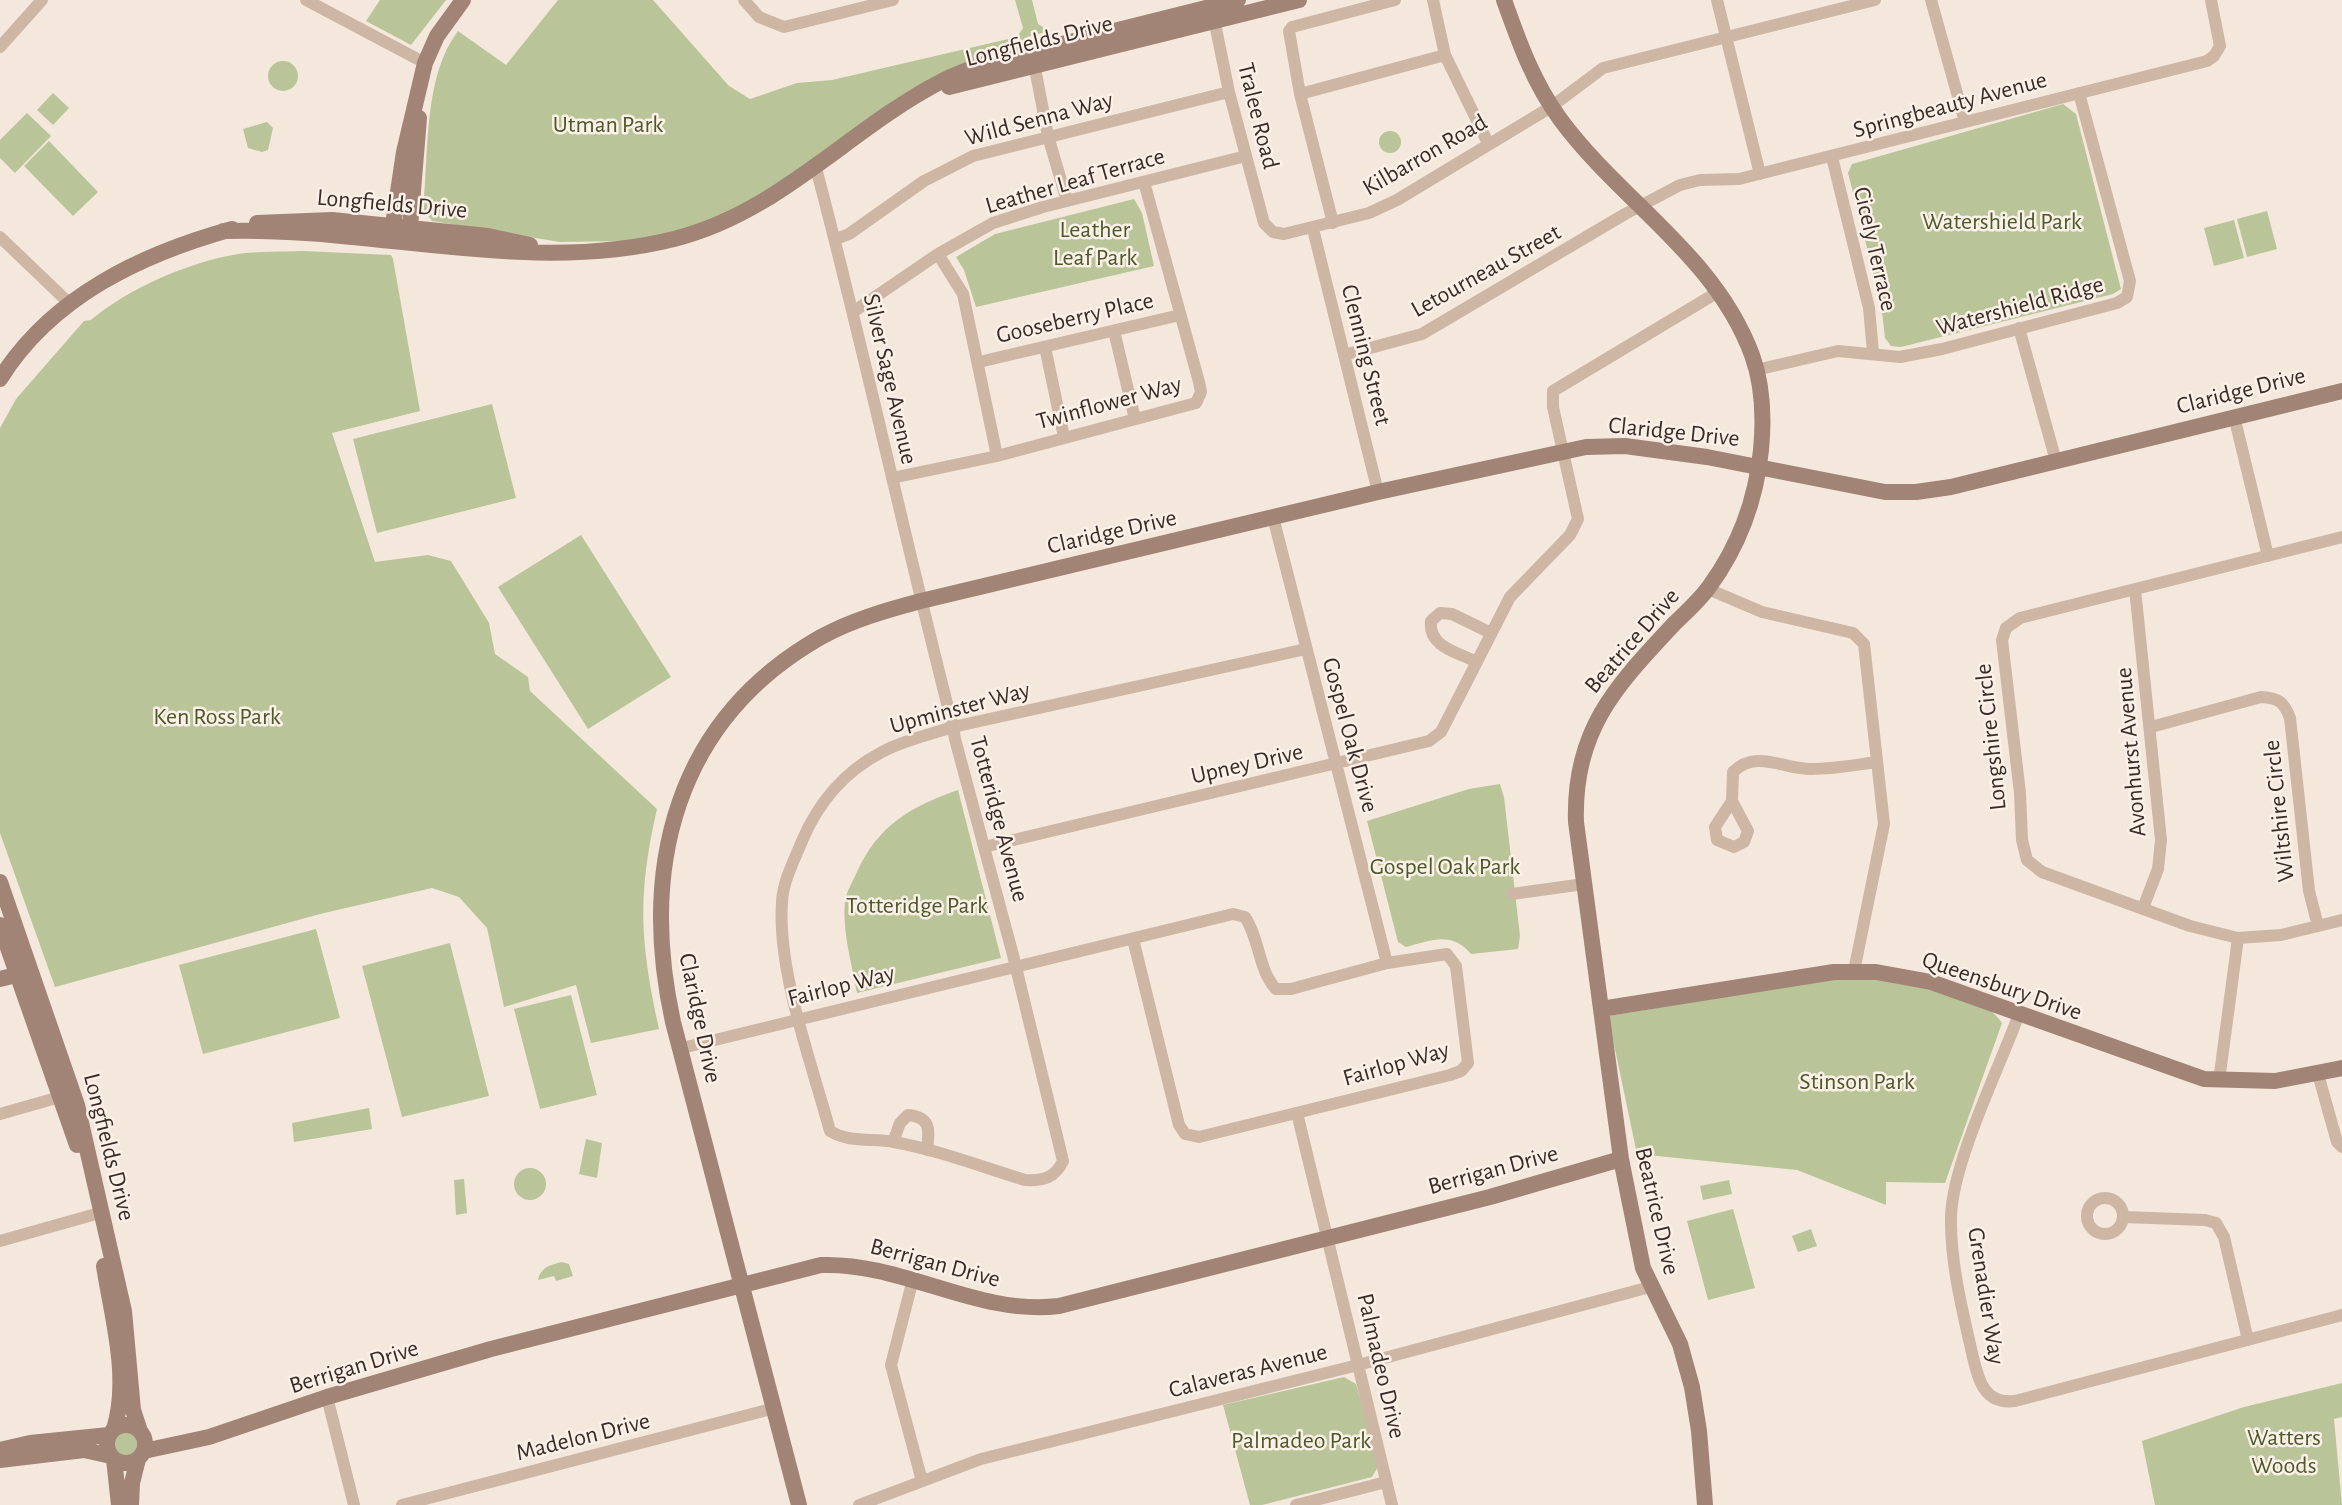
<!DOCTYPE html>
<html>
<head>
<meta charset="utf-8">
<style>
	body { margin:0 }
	canvas { display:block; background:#f4e7db }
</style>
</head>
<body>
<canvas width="2342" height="1505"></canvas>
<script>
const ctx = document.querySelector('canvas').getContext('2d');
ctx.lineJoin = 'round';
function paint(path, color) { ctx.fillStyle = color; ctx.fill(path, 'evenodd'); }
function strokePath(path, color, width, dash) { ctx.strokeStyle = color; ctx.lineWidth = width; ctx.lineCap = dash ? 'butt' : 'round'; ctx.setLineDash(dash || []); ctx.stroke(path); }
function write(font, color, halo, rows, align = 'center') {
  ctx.font = font + ' "Alegreya Sans",sans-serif'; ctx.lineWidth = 5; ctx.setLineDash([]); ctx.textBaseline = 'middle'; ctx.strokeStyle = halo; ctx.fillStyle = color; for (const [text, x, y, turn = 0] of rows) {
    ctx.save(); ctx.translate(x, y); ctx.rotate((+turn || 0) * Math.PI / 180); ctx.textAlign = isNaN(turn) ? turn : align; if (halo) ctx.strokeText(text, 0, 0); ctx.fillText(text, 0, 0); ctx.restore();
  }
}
paint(new Path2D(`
	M 380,0 L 446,0 L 411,45 L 366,21 Z
	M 558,0 L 653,0 L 729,86 L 750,99 L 797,83 L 832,80 L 1017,37 L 1023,28 L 1015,0 L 1032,0 L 1038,24 L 1049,31 L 1027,37 L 1028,47 L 968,63 L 737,210 L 679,231 L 628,241 L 560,242 L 432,221 L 423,209 C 429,153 423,77 458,31 L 506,65 Z
	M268 76a15 15 0 1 1 30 0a15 15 0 1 1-30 0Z
	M 53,93 L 69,108 L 53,125 L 37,110 Z
	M 2063,104 L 2076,114 L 2121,289 L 2113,294 L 1901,347 L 1891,346 L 1885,338 L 1881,303 L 1848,173 L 1852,164 Z
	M 27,113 L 51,136 L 15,173 L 0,158 L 0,140 Z
	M 267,122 L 273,128 L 268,150 L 262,152 L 248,148 L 243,129 Z
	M1379 142a11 11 0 1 1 22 0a11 11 0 1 1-22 0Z
	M 49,141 L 98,192 L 73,216 L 24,166 Z
	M 1134,199 L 1142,213 L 1154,266 L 976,307 L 964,270 L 956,257 L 995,234 Z
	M 2267,211 L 2277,249 L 2247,257 L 2237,219 Z
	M 2234,220 L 2244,258 L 2214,266 L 2204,228 Z
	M 303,251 L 391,255 L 393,259 L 420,411 L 332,433 L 375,562 L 428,555 L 451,561 L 489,623 L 495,654 L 528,677 L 530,691 L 657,809 C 637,896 640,942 659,1029 L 591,1043 L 576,985 L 504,1007 L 487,928 L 459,897 L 432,888 L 320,914 L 55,987 L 0,833 L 0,428 L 16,399 L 84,321 L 91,320 C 129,288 189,262 238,254 C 258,251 281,252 303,251 Z
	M 492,404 L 516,498 L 377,533 L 353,439 Z
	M 581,535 L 671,677 L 588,729 L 498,587 Z
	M 1500,784 L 1504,797 L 1520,936 L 1518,949 L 1471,954 C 1452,931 1432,940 1406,947 L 1398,942 L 1367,821 L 1469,789 Z
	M 958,790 L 1001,958 L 857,993 C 852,964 842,931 845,902 C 846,892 853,881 857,872 C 878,825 912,806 958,790 Z
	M 316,929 L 340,1018 L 203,1054 L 179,965 Z
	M 450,943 L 489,1096 L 402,1117 L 362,966 Z
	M 1844,977 C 1883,979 1981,988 2002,1023 L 1945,1183 L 1886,1182 L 1886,1205 L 1797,1170 L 1637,1154 L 1608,1016 Z
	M 571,995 L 597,1095 L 540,1109 L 514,1009 Z
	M 369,1108 L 372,1129 L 294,1142 L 292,1123 Z
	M 586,1139 L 602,1143 L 597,1178 L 579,1174 Z
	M514 1184a16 16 0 1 1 32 0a16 16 0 1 1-32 0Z
	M 464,1179 L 467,1213 L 456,1215 L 454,1180 Z
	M 1729,1180 L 1732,1194 L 1703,1200 L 1700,1186 Z
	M 1733,1209 L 1755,1288 L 1708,1300 L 1687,1221 Z
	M 1811,1229 L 1817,1246 L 1798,1252 L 1792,1236 Z
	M 562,1262 L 569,1264 L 573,1276 L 556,1281 L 554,1276 L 538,1280 C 541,1267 550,1265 562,1262 Z
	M 1344,1377 L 1356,1384 L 1379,1465 L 1372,1477 L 1262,1505 L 1250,1505 L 1223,1405 Z
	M 2342,1383 L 2342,1417 L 2334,1419 L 2342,1505 L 2155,1505 L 2142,1441 L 2244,1407 Z
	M113 1444a12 12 0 1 1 24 0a12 12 0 1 1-24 0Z`), '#b9c599');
strokePath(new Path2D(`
	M 306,0 L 425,63
	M 744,0 L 759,17 L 784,27 L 893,0
	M 1433,0 L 1445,55 L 1488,143
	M 1717,0 L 1760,174
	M 1931,0 L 1965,122
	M 1213,14 L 1229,92 L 1264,223 L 1273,232 L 1284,234 L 1369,213 L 1397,200 L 1551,107 L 1603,68 L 1875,0
	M 0,47 L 42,0
	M 1033,58 L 1048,136 L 1067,201
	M 1300,94 L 1445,55
	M 1832,157 L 1869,308 L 1873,352
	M 816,168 C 865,353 905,541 953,727 L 955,739 L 1013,955 L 1063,1161 C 1055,1178 1043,1181 1025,1180 C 982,1167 938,1150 894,1142 C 873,1138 849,1143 830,1131 C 812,1064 777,971 782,902 C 783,881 794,861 802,841 C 818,803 845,771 882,752 C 904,740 929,735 953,727 L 1306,649
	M 1333,223 L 1300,94 L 1289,31 L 1292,27 L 1395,0
	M 1313,229 L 1378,492
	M 0,237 L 70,304
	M 836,239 L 849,234 L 924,181 L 973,156 L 1229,92
	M 938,254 L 963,294 L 997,456
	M 853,312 L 938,254 L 993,223 L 1043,207 L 1246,156
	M 2019,328 L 2056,461
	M 1114,331 L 1135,419
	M 1045,347 L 1064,437
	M 1344,355 L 1422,334 L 1625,214 L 1680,185 L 1700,180 L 1739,179 L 2207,61 L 2214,56 L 2220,46 L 2211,0
	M 979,362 L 1180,315
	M 1756,370 L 1838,351 L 1900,357 L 1942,349 L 2117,303 L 2127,297 L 2130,281 L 2079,93
	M 2234,416 L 2268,556
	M 892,478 L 997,456 L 1196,403 L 1201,392 L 1199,382 L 1144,182
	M 1273,517 L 1387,963
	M 2342,537 L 2020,618 L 2006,628 L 2002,640 L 2020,793 L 2022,840 L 2027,860 L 2042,872 L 2190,926 L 2238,938 L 2281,935 L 2342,920
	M 1708,589 L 1762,612 L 1853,633 L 1864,644 L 1884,824 L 1854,971
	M 2135,589 L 2161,840 L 2158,869 L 2143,908
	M 1475,661 C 1456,652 1428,646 1431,621 L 1440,613 L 1452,614 L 1491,633
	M 2151,727 L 2261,697 C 2279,698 2284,702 2290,718 L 2309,891 L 2318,926
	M 1732,801 L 1748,831 L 1744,842 L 1734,847 L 1717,840 L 1715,827 L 1732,801 L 1733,772 C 1756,749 1783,769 1811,769 C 1833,769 1855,765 1877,762
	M 984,847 L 1429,741 L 1441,732 L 1510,597 L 1570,535 L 1578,519 L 1553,407 L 1553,391 L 1718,292
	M 1512,894 L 1584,884
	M 2019,1014 C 1999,1069 1953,1161 1951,1216 C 1950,1261 1962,1309 1972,1353 C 1978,1378 1983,1405 2015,1401 L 2342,1315
	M 682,1048 L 1233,914 L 1245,917 C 1260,939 1258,970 1276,989 L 1291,989 L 1387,963 L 1447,954 L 1456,966 L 1468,1063 L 1461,1071 L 1450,1075 L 1199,1137 L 1185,1134 L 1179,1125 L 1133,939
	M 2318,1074 L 2337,1142 L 2342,1147
	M 2219,1081 L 2238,938
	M 1297,1113 L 1392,1505
	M 0,1114 L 67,1095
	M 893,1142 L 900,1123 L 908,1115 C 932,1117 929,1131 927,1150
	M2087 1216a18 18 0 1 1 36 0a18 18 0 1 1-36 0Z
	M 2123,1217 L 2205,1220 L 2216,1223 L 2224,1237 L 2248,1340
	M 0,1241 L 96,1214
	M 913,1279 L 891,1365 L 922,1481
	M 327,1397 L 354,1505
	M 402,1505 L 775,1408
	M 859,1505 L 981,1459 L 1358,1365 L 1650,1287
	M 1296,1505 L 1386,1482`), '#ceb6a5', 12);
strokePath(new Path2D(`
	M 1504,0 C 1519,42 1533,82 1560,119 C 1621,202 1715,255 1752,355 C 1763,385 1764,419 1761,450 C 1756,500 1739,546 1709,587 C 1699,601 1685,613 1673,625 C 1615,687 1573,731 1576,822 L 1621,1159 L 1643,1268 L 1680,1344 L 1692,1387 L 1699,1431 L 1705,1505
	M 949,87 L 1299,0
	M 257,223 L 332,220 L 488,236 L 530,245
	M 223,231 C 372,226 527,276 674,239 C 779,213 849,129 942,81 C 975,64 1014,57 1050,47 C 1112,31 1175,16 1238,0
	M 405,233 L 410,227 L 419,118
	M 397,234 L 393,225 L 404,152 L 425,63 L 437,36 L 463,0
	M 0,379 C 52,296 142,254 232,229
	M 0,882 L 77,1105 L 124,1311 L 133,1410 L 140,1431
	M 0,925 L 77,1145
	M 0,979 L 28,972
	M 1601,1009 L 1834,972 L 1876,972 L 1931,982 L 2204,1079 L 2275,1081 L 2342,1068
	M 104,1266 C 112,1318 130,1378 114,1429
	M107 1444a19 19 0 1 1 38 0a19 19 0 1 1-38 0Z
	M 0,1450 L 30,1443 L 109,1435
	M 144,1451 L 209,1437 L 327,1397 L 491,1349 L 821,1265 C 903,1262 977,1316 1059,1306 L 1490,1197 L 1621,1159
	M 114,1459 L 119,1505
	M 0,1460 L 84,1450 L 111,1456
	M 131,1505 L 132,1483 L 138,1459
	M 799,1505 L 673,1022 C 639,867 675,720 821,637 C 852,620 887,610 921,601 L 1378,492 L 1586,447 L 1625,446 L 1707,457 L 1885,492 L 1916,492 L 1951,487 L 2342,391`), '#a28476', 16);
write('24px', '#392c27', '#fbf1e8', [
	["Longfields Drive",1039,41,-14],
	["Springbeauty Avenue",1950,105,-15],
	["Tralee Road",1258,116,76],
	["Wild Senna Way",1039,119,-15],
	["Kilbarron Road",1425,155,-30],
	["Leather Leaf Terrace",1075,181,-16],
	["Longfields Drive",392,204,5],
	["Cicely Terrace",1875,249,77],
	["Letourneau Street",1486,271,-29],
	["Watershield Ridge",2020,306,-15],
	["Gooseberry Place",1075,318,-13],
	["Clenning Street",1366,355,76],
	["Silver Sage Avenue",890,379,77],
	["Claridge Drive",2241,391,-14],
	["Twinflower Way",1109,403,-15],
	["Claridge Drive",1674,432,6],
	["Claridge Drive",1112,532,-13],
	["Beatrice Drive",1632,641,-49],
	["Upminster Way",960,708,-15],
	["Gospel Oak Drive",1350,735,75],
	["Longshire Circle",1991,737,-96],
	["Avonhurst Avenue",2131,752,-95],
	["Upney Drive",1247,764,-13],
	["Wiltshire Circle",2279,811,-96],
	["Totteridge Avenue",999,819,75],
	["Fairlop Way",841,986,-14],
	["Queensbury Drive",2002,986,19],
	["Claridge Drive",700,1018,78],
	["Fairlop Way",1396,1064,-16],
	["Longfields Drive",109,1147,76],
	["Berrigan Drive",1493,1170,-15],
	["Beatrice Drive",1657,1211,77],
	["Berrigan Drive",935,1263,15],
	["Grenadier Way",1986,1296,81],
	["Palmadeo Drive",1381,1366,77],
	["Berrigan Drive",354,1367,-17],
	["Calaveras Avenue",1248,1371,-14],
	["Madelon Drive",583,1437,-14]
]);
write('24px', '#4b5a28', '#fbf1e8', [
	["Utman Park",608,125],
	["Watershield Park",2002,222],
	["Leather",1095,230],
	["Leaf Park",1095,258],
	["Ken Ross Park",217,717],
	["Gospel Oak Park",1445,867],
	["Totteridge Park",917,906],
	["Stinson Park",1857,1082],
	["Watters",2284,1438],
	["Woods",2284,1466],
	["Palmadeo Park",1301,1441]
]);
</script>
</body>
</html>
